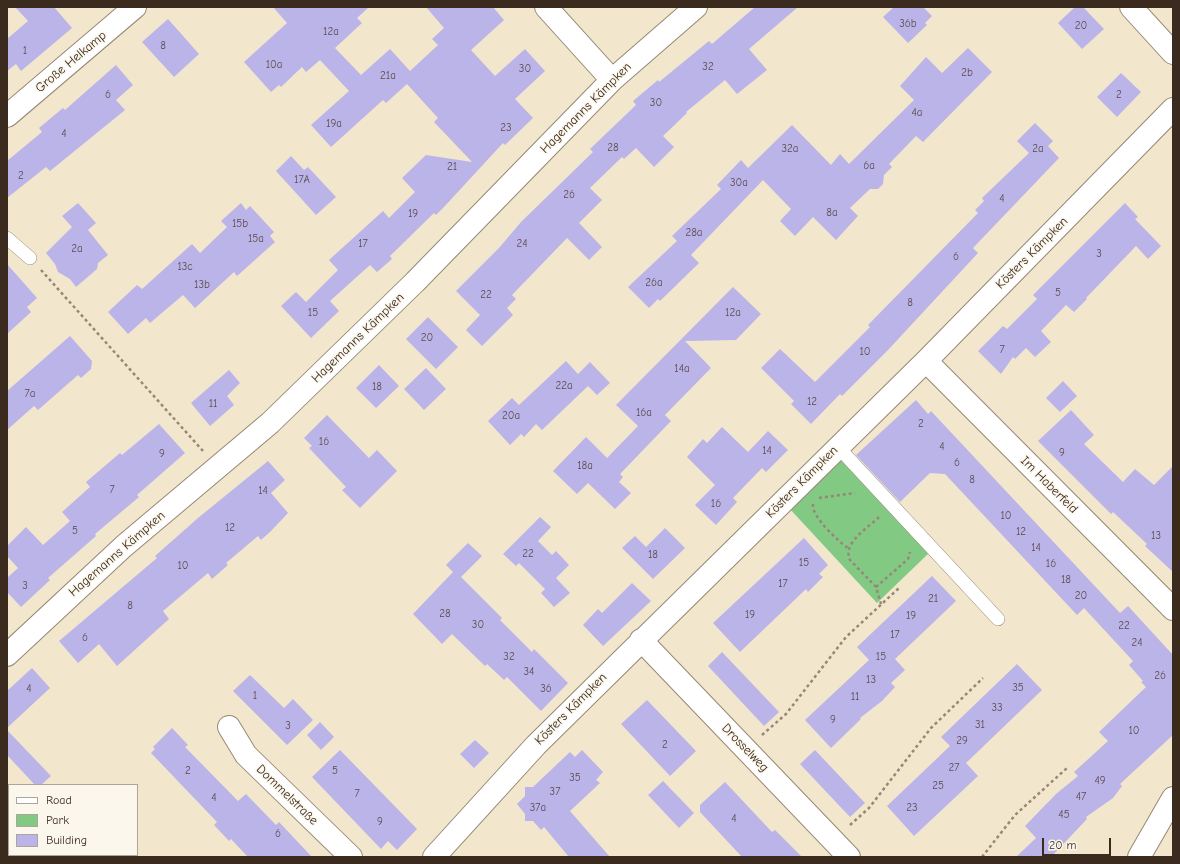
<!DOCTYPE html>
<html>
<head>
<meta charset="utf-8">
<style>
	body { margin:0 }
	#map { position:relative; width:1180px; height:864px; overflow:hidden; background:#f2e6cc; font-family:"Comic Neue",sans-serif }
	canvas { display:block }
	.frame { position:absolute; inset:0; border:8px solid #3b2a1e; pointer-events:none }
	.legend { position:absolute; left:8px; top:784px; width:130px; height:72px; box-sizing:border-box; background:#fbf7ec; border:1px solid #aea59a; margin:0; padding:5px 7px; list-style:none; font-size:12px; color:#3b2a1e }
	.legend li { display:flex; align-items:center; gap:8px; height:20px }
	.legend b { width:20px; border:1px solid #aea59a }
	.scale { position:absolute; left:1042px; top:838px; width:69px; height:18px; box-sizing:border-box; border:2px solid #3b2a1e; border-top:0; padding-left:5px; font-size:12px; line-height:14px; white-space:nowrap; color:#3b2a1e; -webkit-text-stroke:3px #fbf7ec; paint-order:stroke }
</style>
</head>
<body>
<div id="map">
<canvas width="1180" height="864"></canvas>
<div class="frame"></div>
<ul class="legend">
<li><b style="height:5px;background:#fff"></b>Road</li>
<li><b style="height:11px;background:#82c984"></b>Park</li>
<li><b style="height:11px;background:#bbb4e8"></b>Building</li>
</ul>
<div class="scale">20 m</div>
</div>
<script>
const ctx = document.querySelector('canvas').getContext('2d');
ctx.lineJoin = 'round';
function paint(path, color) { ctx.fillStyle = color; ctx.fill(path, 'evenodd'); }
function strokePath(path, color, width, dash) { ctx.strokeStyle = color; ctx.lineWidth = width; ctx.lineCap = dash ? 'butt' : 'round'; ctx.setLineDash(dash || []); ctx.stroke(path); }
function write(font, color, halo, rows, align = 'center') {
  ctx.font = font + ' "Comic Neue",sans-serif'; ctx.lineWidth = 3; ctx.setLineDash([]); ctx.textBaseline = 'middle'; ctx.strokeStyle = halo; ctx.fillStyle = color; for (const [text, x, y, turn = 0] of rows) {
    ctx.save(); ctx.translate(x, y); ctx.rotate((+turn || 0) * Math.PI / 180); ctx.textAlign = isNaN(turn) ? turn : align; if (halo) ctx.strokeText(text, 0, 0); ctx.fillText(text, 0, 0); ctx.restore();
  }
}
paint(new Path2D(`
	M 840,456 L 930,552 L 877,603 L 789,508 Z`), '#82c984');
paint(new Path2D(`
	M 15,7 L 54,7 L 72,28 L 21,71 L 16,64 L 7,71 L 7,39 L 28,21 Z
	M 273,7 L 369,7 L 357,18 L 362,23 L 335,48 L 361,75 L 390,49 L 410,71 L 438,45 L 432,39 L 444,28 L 426,7 L 493,7 L 504,20 L 471,50 L 495,76 L 525,49 L 545,71 L 515,99 L 533,118 L 505,145 L 503,143 L 444,207 L 436,215 L 434,213 L 390,256 L 392,259 L 377,272 L 370,265 L 330,301 L 339,311 L 311,338 L 281,306 L 296,292 L 306,302 L 338,270 L 329,260 L 383,211 L 389,218 L 415,192 L 402,178 L 426,155 L 472,162 L 434,122 L 438,118 L 407,84 L 386,103 L 383,100 L 331,147 L 311,125 L 349,91 L 320,60 L 306,72 L 302,67 L 281,87 L 279,85 L 271,92 L 244,62 L 287,23 Z
	M 755,7 L 798,7 L 749,49 L 767,70 L 737,94 L 725,80 L 686,112 L 687,113 L 663,136 L 674,147 L 654,167 L 636,148 L 624,159 L 622,157 L 590,188 L 602,200 L 579,223 L 602,247 L 589,260 L 567,238 L 512,295 L 516,299 L 507,308 L 513,315 L 482,346 L 466,330 L 480,315 L 456,291 L 499,248 L 521,222 L 593,152 L 590,149 L 636,105 L 633,101 L 658,80 L 659,82 L 709,41 L 712,44 Z
	M 894,7 L 923,7 L 932,16 L 925,23 L 927,25 L 908,43 L 883,17 Z
	M 1075,7 L 1083,7 L 1104,29 L 1082,49 L 1058,23 Z
	M 168,19 L 199,54 L 174,77 L 142,42 Z
	M 968,48 L 992,72 L 923,142 L 916,136 L 889,164 L 892,167 L 884,175 L 883,184 L 878,189 L 870,189 L 850,208 L 858,216 L 836,240 L 813,217 L 795,236 L 780,221 L 791,209 L 763,180 L 691,255 L 699,263 L 660,301 L 658,299 L 649,308 L 628,287 L 677,241 L 672,236 L 721,189 L 717,185 L 741,160 L 748,168 L 792,125 L 831,165 L 840,154 L 849,164 L 914,100 L 900,86 L 926,57 L 942,73 Z
	M 116,65 L 133,85 L 116,100 L 125,110 L 50,171 L 46,167 L 7,198 L 7,161 L 42,132 L 39,128 L 63,108 L 65,110 Z
	M 1121,73 L 1141,92 L 1117,117 L 1097,97 Z
	M 1035,123 L 1053,141 L 1048,146 L 1059,158 L 973,248 L 978,253 L 888,350 L 842,396 L 840,394 L 811,424 L 791,404 L 794,401 L 761,368 L 780,349 L 815,382 L 870,327 L 868,325 L 978,213 L 975,210 L 984,201 L 982,198 L 1029,153 L 1017,141 Z
	M 291,156 L 304,170 L 308,167 L 336,197 L 316,215 L 276,171 Z
	M 78,203 L 96,223 L 88,230 L 108,255 L 98,263 L 97,269 L 76,287 L 70,279 L 58,272 L 55,264 L 46,253 L 72,227 L 62,216 Z
	M 241,203 L 246,210 L 250,206 L 274,232 L 270,236 L 275,242 L 237,276 L 234,272 L 195,308 L 183,295 L 150,323 L 146,318 L 128,334 L 108,312 L 137,285 L 142,289 L 192,244 L 200,253 L 227,227 L 221,221 Z
	M 1125,203 L 1138,217 L 1135,219 L 1161,246 L 1148,259 L 1136,246 L 1086,298 L 1087,299 L 1074,312 L 1066,305 L 1041,331 L 1051,342 L 1035,357 L 1026,348 L 1015,359 L 1013,357 L 1001,374 L 978,351 L 1003,326 L 1007,329 L 1037,299 L 1033,295 Z
	M 7,264 L 37,298 L 27,307 L 31,312 L 7,334 Z
	M 733,287 L 761,314 L 736,340 L 685,341 L 711,368 L 665,415 L 671,421 L 620,474 L 623,477 L 619,482 L 631,493 L 615,509 L 588,483 L 577,494 L 553,471 L 586,437 L 607,458 L 638,426 L 616,405 Z
	M 428,317 L 458,347 L 436,369 L 406,339 Z
	M 70,336 L 92,361 L 91,369 L 81,378 L 78,375 L 38,410 L 34,406 L 7,430 L 7,391 Z
	M 566,361 L 578,374 L 590,362 L 610,383 L 597,395 L 588,386 L 542,430 L 536,424 L 524,437 L 521,434 L 510,445 L 488,421 L 512,398 L 519,405 Z
	M 379,365 L 399,386 L 376,408 L 356,388 Z
	M 426,368 L 446,389 L 424,410 L 404,389 Z
	M 229,370 L 240,383 L 227,396 L 234,405 L 210,426 L 191,403 Z
	M 1063,381 L 1077,396 L 1060,412 L 1046,398 Z
	M 916,400 L 928,414 L 931,411 L 1120,613 L 1128,606 L 1173,655 L 1173,735 L 1120,784 L 1122,786 L 1113,798 L 1086,817 L 1087,819 L 1051,857 L 1016,857 L 1036,838 L 1025,826 L 1056,794 L 1078,776 L 1074,772 L 1108,741 L 1099,732 L 1146,687 L 1141,682 L 1143,681 L 1129,665 L 1133,661 L 1084,608 L 1077,615 L 945,474 L 930,473 L 900,502 L 856,455 Z
	M 1071,410 L 1094,435 L 1084,444 L 1123,482 L 1135,469 L 1154,485 L 1173,466 L 1173,572 L 1145,546 L 1147,544 L 1113,512 L 1111,514 L 1038,441 Z
	M 327,415 L 369,458 L 377,450 L 397,471 L 360,508 L 342,490 L 346,487 L 309,448 L 312,446 L 304,438 Z
	M 159,424 L 185,453 L 137,495 L 139,497 L 95,534 L 96,536 L 48,578 L 50,580 L 21,607 L 7,592 L 7,578 L 18,568 L 7,556 L 7,546 L 26,527 L 43,545 L 70,521 L 62,512 L 90,487 L 86,482 L 120,453 L 122,455 Z
	M 722,427 L 748,452 L 768,431 L 788,450 L 766,472 L 762,468 L 733,498 L 737,502 L 716,525 L 695,505 L 715,485 L 687,457 L 703,439 L 707,443 Z
	M 268,461 L 285,480 L 271,493 L 288,513 L 271,531 L 261,540 L 258,536 L 226,563 L 228,565 L 212,579 L 208,573 L 163,611 L 169,619 L 117,666 L 99,644 L 78,663 L 59,641 L 157,558 L 155,556 L 198,518 Z
	M 540,517 L 551,527 L 538,541 L 552,555 L 556,551 L 569,565 L 556,578 L 570,593 L 554,607 L 541,593 L 548,586 L 545,589 L 519,563 L 516,566 L 503,554 Z
	M 665,528 L 685,548 L 653,579 L 622,548 L 635,536 L 646,547 Z
	M 804,538 L 828,565 L 819,574 L 823,577 L 808,592 L 806,589 L 740,652 L 713,623 Z
	M 468,543 L 482,556 L 461,577 L 502,618 L 500,620 L 532,652 L 534,649 L 568,683 L 541,711 L 507,677 L 504,680 L 487,664 L 485,666 L 452,634 L 442,644 L 413,614 L 453,572 L 446,565 Z
	M 932,576 L 956,601 L 895,659 L 905,670 L 891,683 L 895,687 L 882,701 L 860,718 L 861,719 L 831,748 L 805,720 L 869,660 L 857,647 Z
	M 632,583 L 651,601 L 603,646 L 583,625 L 598,609 L 602,613 Z
	M 722,652 L 779,712 L 764,726 L 708,666 Z
	M 1017,664 L 1042,690 L 966,763 L 978,776 L 914,836 L 887,806 L 950,746 L 941,737 Z
	M 32,668 L 50,688 L 7,728 L 7,691 Z
	M 250,675 L 284,708 L 293,699 L 313,720 L 287,745 L 233,691 Z
	M 647,700 L 696,751 L 670,776 L 621,724 Z
	M 320,722 L 334,737 L 321,750 L 307,735 Z
	M 172,728 L 188,745 L 185,747 L 238,801 L 246,794 L 276,825 L 279,822 L 312,857 L 248,857 L 231,839 L 229,841 L 214,825 L 217,822 L 151,753 L 155,749 L 153,747 Z
	M 7,730 L 51,776 L 41,785 L 35,785 L 7,755 Z
	M 475,740 L 489,753 L 474,768 L 460,754 Z
	M 340,750 L 417,829 L 397,850 L 388,841 L 381,849 L 312,777 Z
	M 582,750 L 603,772 L 596,780 L 600,783 L 570,811 L 610,857 L 569,857 L 544,827 L 541,830 L 533,821 L 525,821 L 525,814 L 517,804 L 525,796 L 525,787 L 533,787 L 570,752 L 575,757 Z
	M 815,750 L 865,803 L 850,817 L 800,764 Z
	M 663,781 L 694,813 L 679,828 L 648,795 Z
	M 725,782 L 772,832 L 775,830 L 802,857 L 742,857 L 700,812 L 700,805 Z`), '#bbb4e8');
const lane = new Path2D(`
	M 7,238 L 30,258
	M 838,447 L 998,619`);
const street = new Path2D(`
	M 546,7 L 612,80
	M 1131,7 L 1173,53
	M 7,116 L 135,7
	M 926,361 L 1173,609
	M 641,640 L 849,857
	M 7,655 L 124,546 L 270,423 L 415,282 L 612,80 L 696,7
	M 229,727 L 246,755 L 351,857
	M 7,836 L 9,838
	M 25,855 L 27,857
	M 434,857 L 536,745 L 926,361 L 1173,109
	M 1139,857 L 1173,798`);
strokePath(lane, '#968875', 14);
strokePath(street, '#968875', 24);
strokePath(new Path2D(`
	M 41,270 L 203,451
	M 819,498 L 855,493
	M 813,504 C 811,516 838,541 848,548
	M 879,517 C 868,528 842,543 850,560 L 876,587 L 881,604
	M 876,587 L 908,559 L 910,552
	M 762,735 L 786,714 L 846,637 L 899,588
	M 850,825 L 869,808 L 931,728 L 983,678
	M 982,857 L 1015,815 L 1067,768`), '#968875', 2.5, [3, 3]);
strokePath(lane, '#fff', 13);
strokePath(street, '#fff', 22);
write('11px', '#5b4c50', null, [
	["36b",908,24],
	["20",1081,26],
	["12a",331,32],
	["8",163,46],
	["1",25,51],
	["10a",274,65],
	["32",708,67],
	["30",525,69],
	["2b",967,73],
	["21a",388,76],
	["6",108,95],
	["2",1119,95],
	["30",656,103],
	["4a",917,113],
	["19a",334,124],
	["23",506,128],
	["4",64,134],
	["28",613,148],
	["32a",790,149],
	["2a",1038,149],
	["6a",869,166],
	["21",452,167],
	["2",21,176],
	["17A",302,180],
	["30a",739,183],
	["26",569,195],
	["4",1002,199],
	["8a",832,213],
	["19",413,214],
	["15b",240,224],
	["28a",694,233],
	["15a",256,239],
	["17",363,244],
	["24",522,244],
	["2a",77,249],
	["3",1099,254],
	["6",956,257],
	["13c",185,267],
	["26a",654,283],
	["13b",202,285],
	["5",1058,293],
	["22",486,295],
	["8",910,303],
	["15",313,313],
	["12a",733,313],
	["20",427,338],
	["7",1002,350],
	["10",865,352],
	["14a",682,369],
	["22a",564,386],
	["18",377,387],
	["7a",30,394],
	["12",812,402],
	["11",213,404],
	["16a",644,413],
	["20a",511,416],
	["2",921,424],
	["16",324,442],
	["4",942,447],
	["14",767,451],
	["9",1062,453],
	["9",162,454],
	["6",957,463],
	["18a",585,466],
	["8",972,480],
	["7",112,490],
	["14",263,491],
	["16",716,504],
	["10",1006,516],
	["12",230,528],
	["5",75,531],
	["12",1021,532],
	["13",1156,536],
	["14",1036,548],
	["22",528,554],
	["18",653,555],
	["15",804,563],
	["16",1051,564],
	["10",183,566],
	["18",1066,580],
	["17",783,584],
	["3",25,586],
	["20",1081,596],
	["21",933,599],
	["8",130,606],
	["28",445,614],
	["19",750,615],
	["19",911,616],
	["30",478,625],
	["22",1124,626],
	["17",895,635],
	["6",85,638],
	["24",1137,643],
	["32",509,657],
	["15",881,657],
	["34",529,672],
	["26",1160,676],
	["13",871,680],
	["35",1018,688],
	["4",29,689],
	["36",546,689],
	["1",255,696],
	["11",855,697],
	["33",997,708],
	["9",833,720],
	["31",980,725],
	["3",288,726],
	["10",1134,731],
	["29",962,741],
	["2",665,745],
	["27",954,768],
	["2",188,771],
	["5",335,771],
	["35",575,778],
	["49",1100,781],
	["25",938,786],
	["37",555,792],
	["7",357,794],
	["47",1081,797],
	["4",214,798],
	["37a",538,808],
	["23",912,808],
	["45",1064,815],
	["4",734,819],
	["9",380,822],
	["6",278,834]
]);
write('13px', '#3b2a1e', '#fbf7ec', [
	["Große Helkamp",71,62,-40],
	["Hagemanns Kämpken",586,108,-45],
	["Kösters Kämpken",1032,253,-45],
	["Hagemanns Kämpken",358,338,-44],
	["Kösters Kämpken",802,482,-45],
	["Im Haberfeld",1049,485,45],
	["Hagemanns Kämpken",117,554,-41],
	["Kösters Kämpken",571,709,-45],
	["Drosselweg",745,748,46],
	["Dommelstraße",287,795,44]
]);
</script>
</body>
</html>
